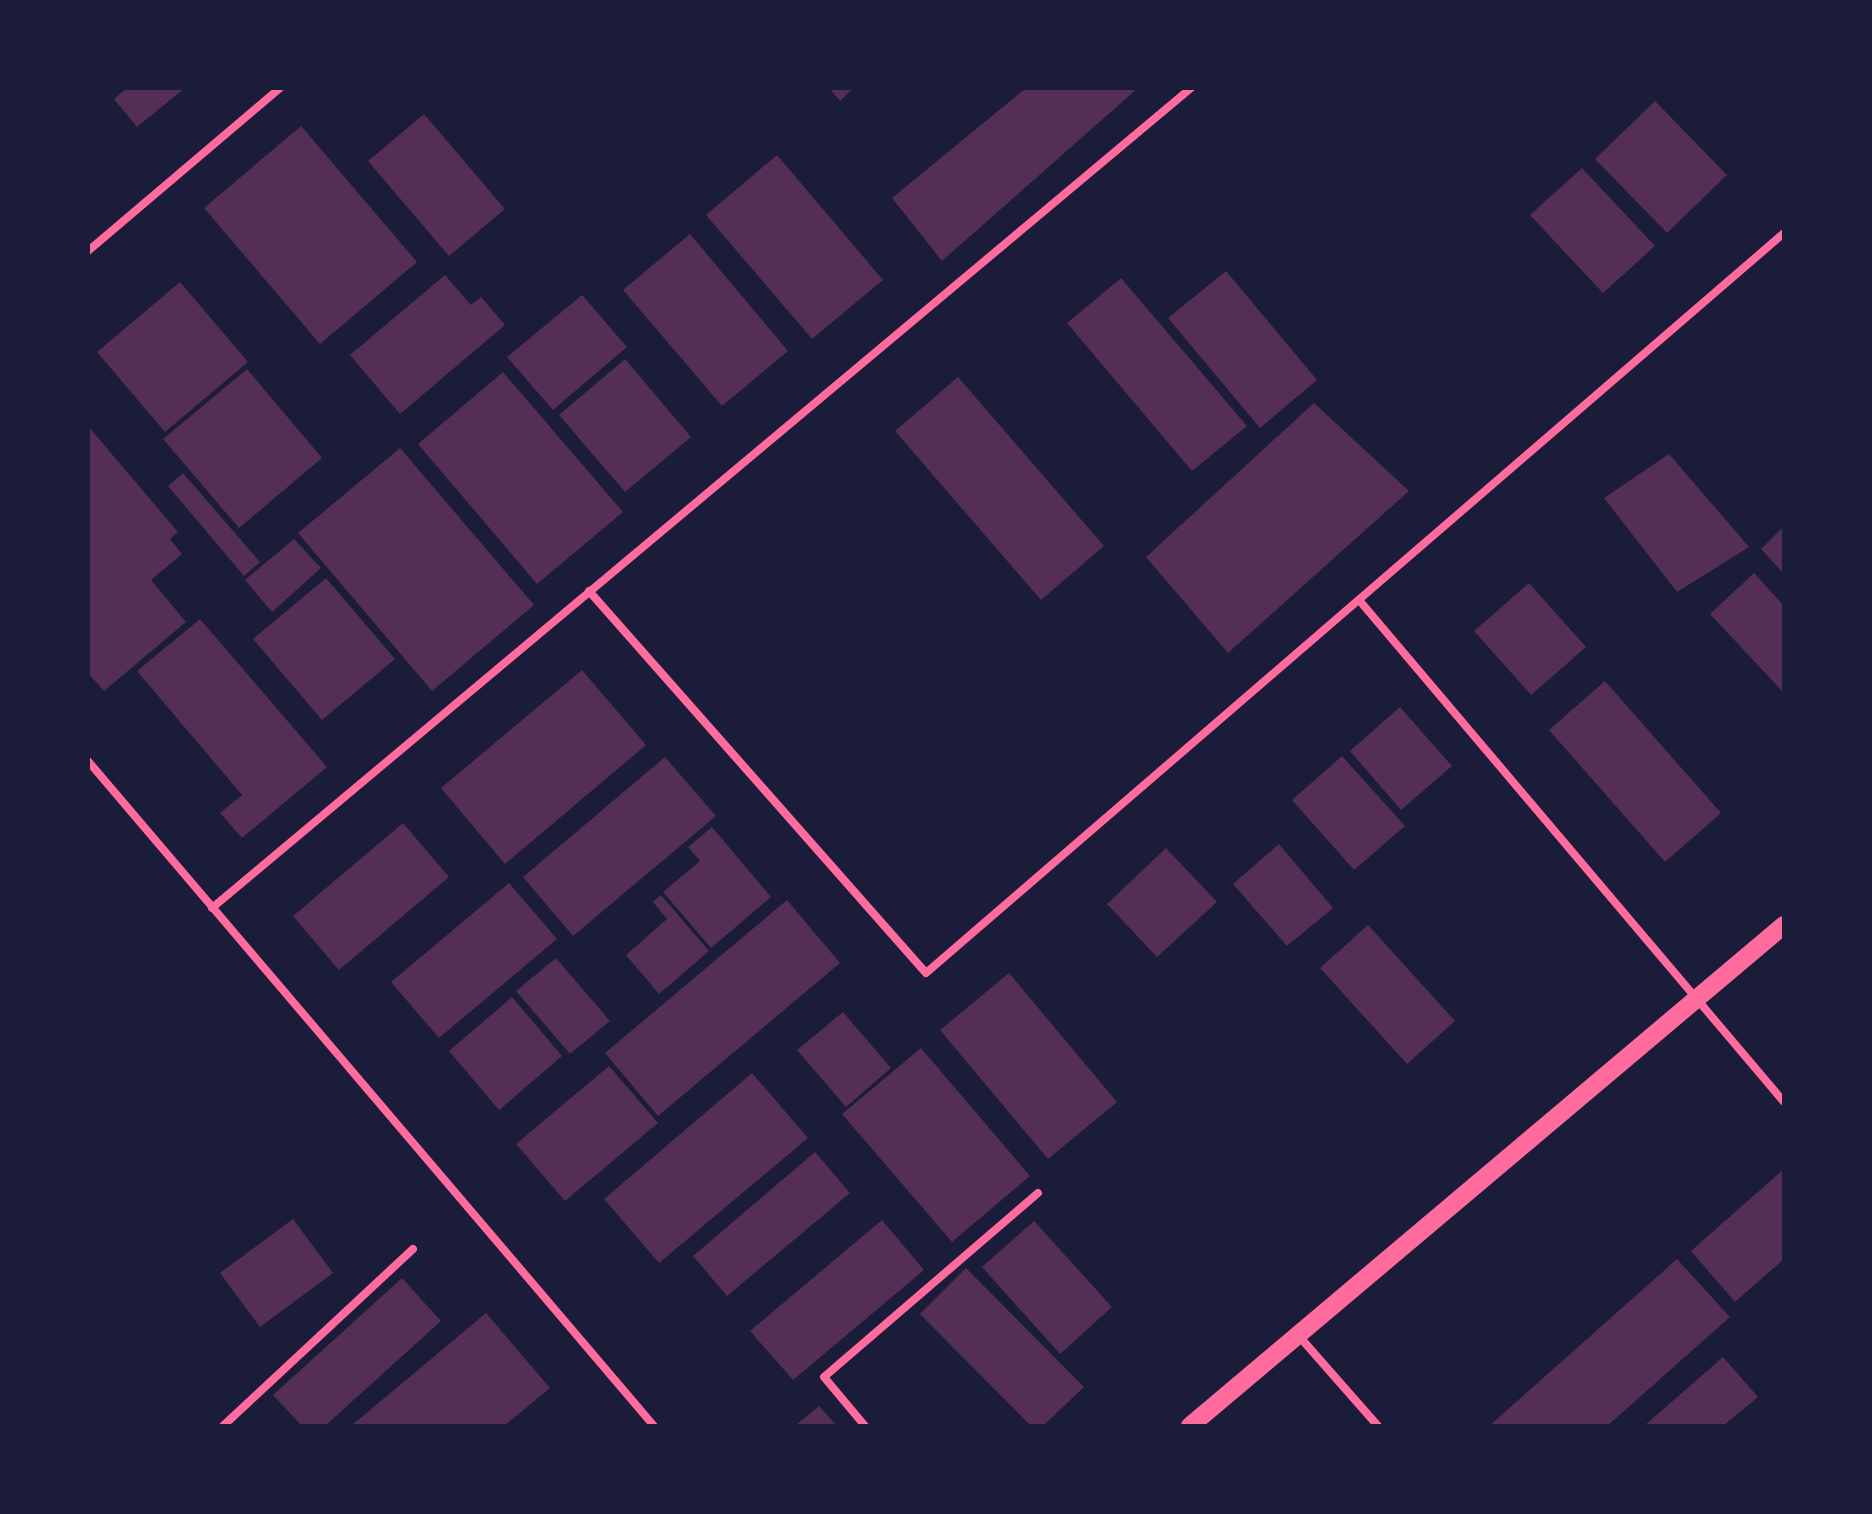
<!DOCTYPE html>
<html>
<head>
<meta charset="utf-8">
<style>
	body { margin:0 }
	#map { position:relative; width:1872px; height:1514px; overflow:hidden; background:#1b1b3a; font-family:Raleway,sans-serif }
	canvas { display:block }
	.frame { position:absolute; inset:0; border:90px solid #1b1b3a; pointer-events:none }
</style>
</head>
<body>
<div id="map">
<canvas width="1872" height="1514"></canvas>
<div class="frame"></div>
</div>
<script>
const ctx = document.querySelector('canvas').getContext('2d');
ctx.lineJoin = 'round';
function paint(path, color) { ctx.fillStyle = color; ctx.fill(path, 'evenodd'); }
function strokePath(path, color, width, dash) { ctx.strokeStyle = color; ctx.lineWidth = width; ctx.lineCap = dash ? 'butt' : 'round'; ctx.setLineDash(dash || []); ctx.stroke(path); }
paint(new Path2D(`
	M 127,88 L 185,88 L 137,127 L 114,99 Z
	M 829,88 L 853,88 L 840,101 Z
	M 1026,88 L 1138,88 L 942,261 L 892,198 Z
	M 1655,101 L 1727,175 L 1667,233 L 1595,159 Z
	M 424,114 L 505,209 L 449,256 L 368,161 Z
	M 301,126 L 417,262 L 320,344 L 204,208 Z
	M 777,155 L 883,280 L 812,339 L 706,215 Z
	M 1582,168 L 1655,246 L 1603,293 L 1530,215 Z
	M 690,234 L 788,351 L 722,406 L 623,290 Z
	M 1226,271 L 1317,380 L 1260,428 L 1168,318 Z
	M 445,275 L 471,305 L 481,297 L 505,325 L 400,414 L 350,355 Z
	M 1121,278 L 1247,426 L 1192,471 L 1067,323 Z
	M 180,282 L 248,362 L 165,432 L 97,352 Z
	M 582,295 L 627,347 L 553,410 L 507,357 Z
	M 625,359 L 691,437 L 625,492 L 559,415 Z
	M 247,369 L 322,458 L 239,528 L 163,439 Z
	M 503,372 L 623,512 L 537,584 L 418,444 Z
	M 958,377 L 1104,546 L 1041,600 L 895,431 Z
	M 1314,403 L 1409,491 L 1228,653 L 1146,557 Z
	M 88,426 L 178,532 L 170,539 L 182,554 L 151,580 L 186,622 L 104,691 L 88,673 Z
	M 400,448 L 534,605 L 432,691 L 298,533 Z
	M 1669,454 L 1749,547 L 1677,592 L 1604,498 Z
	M 183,473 L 260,562 L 244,576 L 168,486 Z
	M 1784,526 L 1784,574 L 1761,549 Z
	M 294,539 L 321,568 L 272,612 L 245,580 Z
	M 1754,573 L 1784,606 L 1784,693 L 1710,614 Z
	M 326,578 L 395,659 L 322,720 L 253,639 Z
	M 1529,583 L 1586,647 L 1531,695 L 1474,631 Z
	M 200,619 L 327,767 L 242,838 L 220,813 L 242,795 L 137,671 Z
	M 582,670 L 646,745 L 505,864 L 441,788 Z
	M 1605,681 L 1721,813 L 1665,862 L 1549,730 Z
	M 1400,707 L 1452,766 L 1401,810 L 1350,751 Z
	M 1342,756 L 1405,826 L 1354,870 L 1292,800 Z
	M 665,757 L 716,816 L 573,936 L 523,877 Z
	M 403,823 L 449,877 L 339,970 L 293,916 Z
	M 712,827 L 771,897 L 711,948 L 663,892 L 700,861 L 688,847 Z
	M 1279,844 L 1333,908 L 1287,946 L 1233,884 Z
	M 1166,848 L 1217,902 L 1157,957 L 1107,904 Z
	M 509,883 L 557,939 L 439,1038 L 391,982 Z
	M 661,895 L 709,951 L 659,994 L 626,955 L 667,919 L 653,902 Z
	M 787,900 L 840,963 L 658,1116 L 605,1053 Z
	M 1368,925 L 1455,1021 L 1407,1064 L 1320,968 Z
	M 556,958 L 610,1021 L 570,1054 L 516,991 Z
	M 1009,973 L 1117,1102 L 1048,1159 L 940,1030 Z
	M 512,997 L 562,1056 L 499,1110 L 449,1051 Z
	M 843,1012 L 891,1068 L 846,1107 L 797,1050 Z
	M 921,1048 L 1030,1176 L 952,1242 L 842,1114 Z
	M 609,1066 L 658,1123 L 565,1201 L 516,1144 Z
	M 752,1073 L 808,1138 L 659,1263 L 604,1199 Z
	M 815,1152 L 850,1193 L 727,1296 L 693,1256 Z
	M 1784,1169 L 1784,1259 L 1735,1302 L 1691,1251 Z
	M 293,1219 L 333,1273 L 260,1327 L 220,1273 Z
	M 882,1220 L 924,1270 L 793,1380 L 750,1331 Z
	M 1034,1221 L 1112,1307 L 1060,1354 L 982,1267 Z
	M 1677,1259 L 1730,1317 L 1607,1426 L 1489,1426 Z
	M 966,1268 L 1084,1387 L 1043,1426 L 1031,1426 L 920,1314 Z
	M 402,1278 L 441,1321 L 325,1426 L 302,1426 L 273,1395 Z
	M 486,1313 L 550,1388 L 504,1426 L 351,1426 Z
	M 1723,1357 L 1758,1397 L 1723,1426 L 1644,1426 Z
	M 819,1406 L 837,1426 L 795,1426 Z`), '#542f53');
strokePath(new Path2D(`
	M 88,251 L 280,88
	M 589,591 L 926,973 L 1784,233
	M 1359,600 L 1784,1102
	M 88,761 L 654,1426
	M 212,908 L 1191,88
	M 1298,1335 L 1378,1426
	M 223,1426 L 413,1249
	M 865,1426 L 824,1377 L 1038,1193`), '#ff6b9d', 8);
strokePath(new Path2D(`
	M 1190,1426 L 1784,925`), '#ff6b9d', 18);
</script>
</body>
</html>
